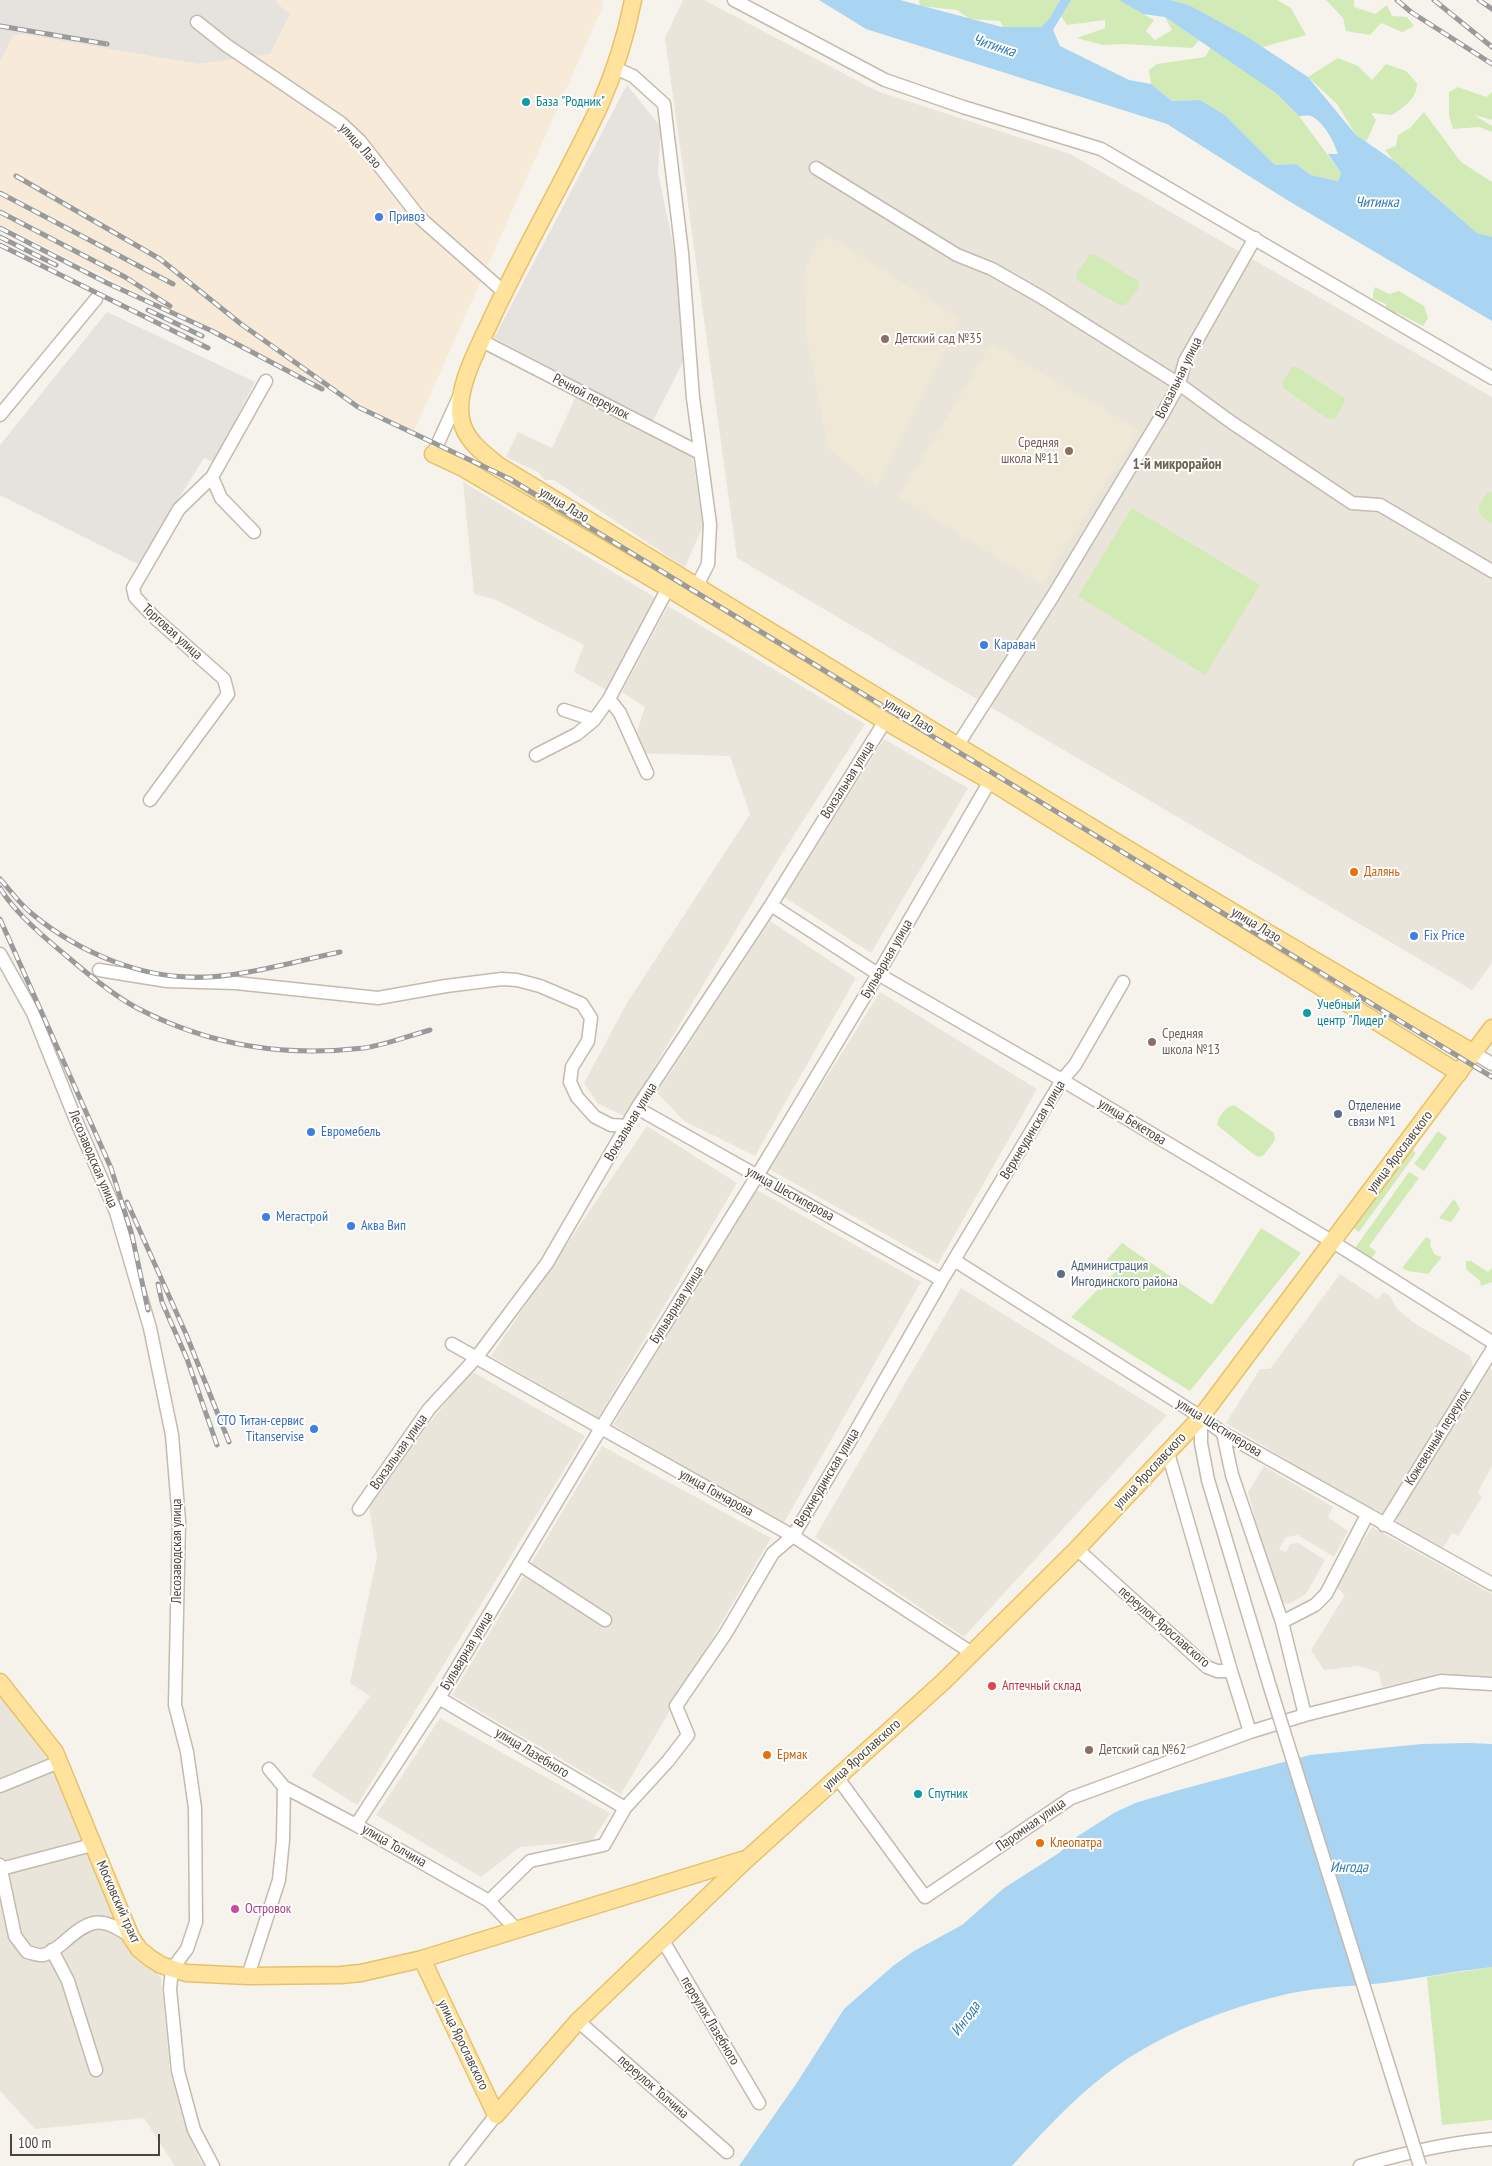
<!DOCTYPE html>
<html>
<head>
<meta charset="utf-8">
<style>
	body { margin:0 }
	#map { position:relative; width:1492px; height:2166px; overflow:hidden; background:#f6f3ec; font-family:"PT Sans Narrow",sans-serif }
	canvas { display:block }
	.scale { position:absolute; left:10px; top:2134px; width:150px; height:22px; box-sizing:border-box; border:2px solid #4b4439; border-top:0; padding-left:6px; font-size:15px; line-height:18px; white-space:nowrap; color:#4b4439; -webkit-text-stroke:4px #fff; paint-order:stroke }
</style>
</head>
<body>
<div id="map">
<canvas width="1492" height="2166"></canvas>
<div class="scale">100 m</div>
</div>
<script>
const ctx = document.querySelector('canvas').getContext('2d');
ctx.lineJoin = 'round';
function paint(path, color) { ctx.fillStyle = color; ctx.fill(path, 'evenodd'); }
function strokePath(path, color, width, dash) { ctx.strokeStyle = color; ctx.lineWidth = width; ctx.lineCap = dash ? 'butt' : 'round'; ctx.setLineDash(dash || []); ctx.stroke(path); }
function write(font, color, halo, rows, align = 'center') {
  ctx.font = font + ' "PT Sans Narrow",sans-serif'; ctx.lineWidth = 4; ctx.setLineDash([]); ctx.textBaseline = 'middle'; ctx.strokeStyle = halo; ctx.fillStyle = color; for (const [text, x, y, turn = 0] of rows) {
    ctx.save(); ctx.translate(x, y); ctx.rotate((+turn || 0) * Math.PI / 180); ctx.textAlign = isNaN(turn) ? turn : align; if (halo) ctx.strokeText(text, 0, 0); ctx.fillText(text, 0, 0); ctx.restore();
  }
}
paint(new Path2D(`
	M 683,0 L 704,0 L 877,91 L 1070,154 L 1492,397 L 1492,963 L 1472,990 L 737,558 L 665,38 Z
	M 576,396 L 692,453 L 703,526 L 681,576 L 684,567 L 554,480 L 545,480 L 538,472 L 506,457 L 518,432 L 552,448 Z
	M 463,482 L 656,598 L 610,692 L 574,672 L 584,645 L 496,600 L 474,594 Z
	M 668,606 L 865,724 L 774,866 L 625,1116 L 598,1104 L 584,1083 L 627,1003 L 750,814 L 730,756 L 630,753 L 645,707 L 622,692 Z
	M 884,739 L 968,788 L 871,953 L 784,897 Z
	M 770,921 L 856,978 L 755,1156 L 684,1121 L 657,1093 Z
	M 880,992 L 1037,1089 L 938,1264 L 769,1169 Z
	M 647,1126 L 737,1183 L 598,1418 L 491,1356 Z
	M 755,1189 L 921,1282 L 783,1524 L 613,1425 Z
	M 1340,1274 L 1378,1299 L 1384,1292 L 1390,1296 L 1397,1309 L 1414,1323 L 1470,1356 L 1474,1369 L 1384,1515 L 1374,1508 L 1373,1512 L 1364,1507 L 1226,1423 L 1260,1369 L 1270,1369 Z
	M 961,1288 L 1167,1415 L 964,1637 L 815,1537 Z
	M 1488,1367 L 1492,1370 L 1492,1466 L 1478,1492 L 1482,1497 L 1458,1536 L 1452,1533 L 1444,1547 L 1442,1547 L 1397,1523 L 1398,1507 L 1437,1452 L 1436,1449 Z
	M 471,1371 L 585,1436 L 357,1805 L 311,1776 L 370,1696 L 350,1683 L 377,1557 L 368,1500 Z
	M 602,1446 L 771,1538 L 621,1794 L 452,1695 Z
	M 1264,1466 L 1333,1507 L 1328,1517 L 1348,1531 L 1334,1557 L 1298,1535 L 1286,1537 L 1279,1549 L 1286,1552 L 1290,1544 L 1298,1543 L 1325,1560 L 1306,1594 L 1289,1604 L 1281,1602 L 1278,1590 L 1274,1588 L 1248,1492 Z
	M 1372,1527 L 1492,1594 L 1492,1676 L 1409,1681 L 1382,1687 L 1379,1672 L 1359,1666 L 1324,1670 L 1311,1650 L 1345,1595 L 1335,1586 Z
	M 0,1694 L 48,1752 L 127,1942 L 161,1978 L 170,2072 L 199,2159 L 204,2166 L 175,2166 L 144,2118 L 35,2129 L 0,2091 Z
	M 440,1718 L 610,1813 L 592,1841 L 520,1847 L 481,1877 L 376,1815 Z`), '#eae5da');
paint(new Path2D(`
	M 277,0 L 603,0 L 603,6 L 414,431 L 0,224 L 0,62 L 13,34 L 22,34 L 198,64 Z`), '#f7ead8');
paint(new Path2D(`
	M 0,0 L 277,0 L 276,3 L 290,14 L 270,54 L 198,64 L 22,34 L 13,35 L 0,62 Z
	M 627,85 L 661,127 L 658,173 L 678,268 L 683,362 L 653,421 L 494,338 Z
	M 107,312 L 255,382 L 214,462 L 204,458 L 138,564 L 0,495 L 0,445 Z`), '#e6e2dd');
paint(new Path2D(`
	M 829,236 L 961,320 L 877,487 L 828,448 L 806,333 L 804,273 L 817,242 Z
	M 992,344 L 1139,430 L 1042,584 L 898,497 Z`), '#efe8d6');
paint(new Path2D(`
	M 919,0 L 1060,0 L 1050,19 L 1041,27 L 1003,27 L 1000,21 L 970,19 L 957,10 L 920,6 Z
	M 1071,0 L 1119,0 L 1154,20 L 1146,31 L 1155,40 L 1172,30 L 1165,17 L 1199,40 L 1192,48 L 1124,44 L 1103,45 L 1077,38 L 1105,28 L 1105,20 L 1067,25 L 1061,16 Z
	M 1170,0 L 1277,0 L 1291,8 L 1306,35 L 1263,47 L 1189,5 Z
	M 1326,0 L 1354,0 L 1354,7 L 1375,14 L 1387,5 L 1392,16 L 1407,17 L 1414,26 L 1402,32 L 1381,23 L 1370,35 L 1346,31 L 1343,18 Z
	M 1211,47 L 1276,93 L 1299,116 L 1341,173 L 1338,181 L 1311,175 L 1296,164 L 1275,165 L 1225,115 L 1200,100 L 1172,101 L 1151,84 L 1149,70 L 1157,64 L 1205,57 Z
	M 1338,58 L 1358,66 L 1372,80 L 1386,64 L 1406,71 L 1417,83 C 1417,99 1404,107 1392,115 L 1371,113 L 1376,120 L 1366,142 L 1356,135 L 1337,104 L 1308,77 Z
	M 1458,87 L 1486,97 L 1492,92 L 1492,120 L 1474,115 L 1492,126 L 1492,132 L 1479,127 L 1453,129 L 1449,115 L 1449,92 Z
	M 1424,112 L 1461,162 L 1492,182 L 1492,237 L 1477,233 L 1394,161 L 1385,150 L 1396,146 L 1398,135 L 1410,128 Z
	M 1094,254 L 1138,281 L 1139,287 L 1125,305 L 1119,305 L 1077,280 L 1076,275 L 1089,255 Z
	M 1375,287 L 1389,294 L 1399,291 L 1424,306 L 1428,318 L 1423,326 L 1398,313 L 1393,315 L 1386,310 L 1386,304 L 1373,299 L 1373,293 Z
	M 1292,367 L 1297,367 L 1344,398 L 1344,404 L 1335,418 L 1328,419 L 1283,388 L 1282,383 Z
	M 1492,492 L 1492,524 C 1475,513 1476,509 1487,493 Z
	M 1132,508 L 1260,585 L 1205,675 L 1078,596 Z
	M 1234,1105 L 1274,1133 L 1275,1140 L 1264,1155 L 1259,1157 L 1253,1154 L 1217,1125 C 1218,1117 1225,1107 1234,1105 Z
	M 1438,1131 L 1447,1138 L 1424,1171 L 1414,1164 Z
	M 1412,1150 L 1416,1153 L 1359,1232 L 1351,1226 Z
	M 1409,1172 L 1419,1178 L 1369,1246 L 1376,1252 L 1371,1259 L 1355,1248 Z
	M 1454,1199 L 1460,1209 L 1451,1222 L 1439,1218 Z
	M 1261,1228 L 1301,1253 L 1190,1391 L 1071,1317 L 1115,1272 L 1104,1263 L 1122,1243 L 1212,1305 Z
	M 1426,1237 L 1431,1240 L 1430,1246 L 1435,1255 L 1442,1257 L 1428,1274 C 1418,1271 1411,1274 1402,1268 Z
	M 1466,1261 L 1471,1261 L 1488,1272 L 1492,1268 L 1492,1282 L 1481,1286 L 1480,1281 L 1466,1269 Z
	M 1492,1967 L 1492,2120 L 1442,2125 L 1427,1977 Z`), '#d2eab5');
paint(new Path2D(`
	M 819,0 L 900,0 L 1002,27 L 1041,27 L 1050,18 L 1060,0 L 1071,0 L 1053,30 L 1060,46 L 1129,80 L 1151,84 L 1172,101 L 1200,100 L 1225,115 L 1275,165 L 1296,164 L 1311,175 L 1338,181 L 1341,173 L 1328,154 L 1338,154 C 1334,142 1324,122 1311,116 C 1308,115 1302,116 1299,116 L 1276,93 L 1165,17 L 1143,14 L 1119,0 L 1170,0 L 1189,5 L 1249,38 L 1308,77 L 1356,135 L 1394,161 L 1477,233 L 1492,237 L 1492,321 L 1287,200 L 1167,124 L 866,29 Z
	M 1469,1743 L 1492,1744 L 1492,1967 C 1456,1971 1420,1978 1383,1983 C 1347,1987 1310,1987 1275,1997 C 1226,2009 1178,2028 1135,2054 C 1088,2083 1049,2125 1012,2166 L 739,2166 L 798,2081 L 844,2009 L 893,1966 L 914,1951 L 962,1925 L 1004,1888 L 1059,1853 L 1078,1836 L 1114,1813 L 1135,1803 L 1179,1790 L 1310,1755 L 1422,1744 Z`), '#a9d4f2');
const minor = new Path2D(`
	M 734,0 L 885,80 L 963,107 L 1101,149 L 1492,378
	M 197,22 L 226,45 L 341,123 L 360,141 L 420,218 L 504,292
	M 615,68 L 633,76 L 664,104 L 682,253 L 693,398 L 710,524 L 708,564 L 697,586
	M 816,168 L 957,255 L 992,269 L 1041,297 L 1179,384 L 1231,422 L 1352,503 L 1380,505 L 1492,571
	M 482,341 L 700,453
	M 0,415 L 96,299
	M 433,454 L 459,397
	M 212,477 L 221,498 L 254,532
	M 609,699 L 620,713 L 647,773
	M 564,710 L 594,720
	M 957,746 L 1053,596 L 1162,415 L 1179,384 L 1185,361 L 1255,238
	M 536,755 L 577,734 L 594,720 L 609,699 L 668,588
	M 150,800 L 228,694 L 224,679 L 155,618 L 135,597 L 133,588 L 179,509 L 212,477 L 266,381
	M 771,905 L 878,974 L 1062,1080 L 1333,1242 L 1492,1342
	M 0,954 L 33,1013 L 75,1118 L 116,1212 L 150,1328 L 172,1435 L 179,1521 L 175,1705 L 187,1752 L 195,1808 L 196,1922 L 187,1949 L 172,1969 L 170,1989 L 178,2071 L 194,2130 L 213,2166
	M 99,970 L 167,981 L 236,983 L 378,998 L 446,986 L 502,979 L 517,980 L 540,986 L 582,1004 L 591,1018 L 588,1041 L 572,1067 L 570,1082 L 577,1097 L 595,1117 L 611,1125 L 627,1126
	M 1474,1053 L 1492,1064
	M 637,1108 L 942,1280
	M 954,1260 L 1201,1417 L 1223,1433 L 1492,1584
	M 452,1344 L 793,1536 L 972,1653
	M 1201,1417 L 1201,1443 L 1208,1480 L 1270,1687
	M 1223,1433 L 1232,1475 L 1282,1622 L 1305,1715
	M 1168,1453 L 1231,1671
	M 359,1509 L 429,1409 L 476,1358 L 547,1263 L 637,1108 L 771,905 L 885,721
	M 1384,1525 L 1492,1350
	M 1077,1549 L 1207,1667 L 1217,1671 L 1231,1671 L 1250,1732
	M 519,1564 L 605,1620
	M 1282,1622 L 1315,1605 L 1326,1594 L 1367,1515
	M 439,1698 L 625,1808
	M 269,1769 L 284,1787 L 356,1825 L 489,1901 L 516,1929
	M 837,1777 L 925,1897 L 1071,1798 L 1250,1732 L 1305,1715 L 1441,1681 L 1492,1684
	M 0,1786 L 59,1762
	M 356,1825 L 439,1698 L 601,1428 L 757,1176 L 878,974 L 990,781
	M 0,1865 L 15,1936 L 27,1952 C 32,1953 39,1956 43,1955 C 50,1954 58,1947 63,1943 C 90,1919 100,1915 131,1937
	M 1,1869 L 92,1845
	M 489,1901 L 530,1861 L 604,1845 L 625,1808 L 668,1761 L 688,1735 L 676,1706 L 726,1633 L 773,1553 L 793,1536 L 850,1441 L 942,1280 L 1062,1080 L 1075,1065 L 1123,982
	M 662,1939 L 759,2103
	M 52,1950 L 68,1981 L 96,2070
	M 248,1976 L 279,1880 L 283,1840 L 284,1787
	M 578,2021 L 727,2152
	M 456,2166 L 496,2115
	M 1360,2166 C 1404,2153 1446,2143 1492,2139`);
const major = new Path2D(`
	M 633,0 C 626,36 615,71 600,105 C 566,178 524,248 490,322 C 478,348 455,390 461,419 C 465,440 482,452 498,465 C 823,662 1144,864 1474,1053
	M 433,454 L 463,468 L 668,588 L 885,721 L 990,781 L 1459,1073
	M 0,1682 L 55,1752 L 131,1937 L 139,1949 L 150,1958 L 161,1965 L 186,1973 L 248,1976 L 341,1975 L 361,1973 L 422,1959 L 742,1860
	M 422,1959 L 496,2115 L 578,2021 L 747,1859 L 943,1682 L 1077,1549 L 1201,1417 L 1492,1028`);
strokePath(minor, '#c2bbae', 15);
strokePath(major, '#e6c16a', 19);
strokePath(minor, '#fff', 12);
strokePath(major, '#ffe39c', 16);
const rail = new Path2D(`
	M 1397,0 L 1411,12 L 1492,64
	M 1434,0 L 1492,47
	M 1479,0 L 1492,9
	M 0,26 L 107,44
	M 16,176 L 160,259 L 241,324 L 358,407 L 510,479 L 1492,1077
	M 0,193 L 173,284
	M 0,212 L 125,277 L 170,306
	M 0,228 L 107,283 L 212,331 L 322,389
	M 0,237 L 56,265
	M 0,245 L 208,348
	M 148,310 L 202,336
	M 0,879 C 10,890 19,903 31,913 C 79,953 145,981 209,977 C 253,974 297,961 340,952
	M 0,888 C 15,913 46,939 69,958 C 90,976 114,996 139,1009 C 211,1046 284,1057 364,1048 C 385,1045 408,1036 430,1030
	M 0,919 L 111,1168 L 132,1235 L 148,1310
	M 127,1202 L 186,1334 L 229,1442
	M 158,1284 L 162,1302 L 187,1359 L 217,1445`);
strokePath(rail, '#9a9a9a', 5);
strokePath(rail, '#fff', 3, [9]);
const minorBridge = new Path2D(`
	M 1270,1687 L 1420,2166`);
strokePath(minorBridge, '#c2bbae', 15, []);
strokePath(minorBridge, '#fff', 12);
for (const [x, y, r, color] of [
	[526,102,5,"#0f9aa8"],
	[379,217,5,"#3f7fe0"],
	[885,339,5,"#8d6e63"],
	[1069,451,5,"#8d6e63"],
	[984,645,5,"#3f7fe0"],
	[1354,872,5,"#e8710a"],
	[1414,936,5,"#3f7fe0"],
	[1307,1013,5,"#0f9aa8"],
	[1152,1042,5,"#8d6e63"],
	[1338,1114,5,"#5c6f8a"],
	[311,1132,5,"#3f7fe0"],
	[266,1217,5,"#3f7fe0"],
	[351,1226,5,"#3f7fe0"],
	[1061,1274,5,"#5c6f8a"],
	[314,1429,5,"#3f7fe0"],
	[992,1686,5,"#e0444e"],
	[1089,1750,5,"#8d6e63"],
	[767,1755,5,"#e8710a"],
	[918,1794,5,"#0f9aa8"],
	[1040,1843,5,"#e8710a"],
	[235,1909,5,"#d1479c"]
]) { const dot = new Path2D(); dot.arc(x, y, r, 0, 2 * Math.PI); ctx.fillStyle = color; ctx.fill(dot); strokePath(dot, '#fff', 2); }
write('14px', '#0d838f', '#fff', [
	["База \"Родник\"",536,102],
	["Учебный",1317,1005],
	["центр \"Лидер\"",1317,1021],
	["Спутник",928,1794]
], 'left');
write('14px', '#4b4439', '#fff', [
	["улица Лазо",360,146,48],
	["Вокзальная улица",1179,378,-64],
	["Речной переулок",591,397,27],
	["улица Лазо",564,505,31],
	["Торговая улица",172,632,42],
	["улица Лазо",909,716,31],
	["Вокзальная улица",848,780,-58],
	["улица Лазо",1256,925,31],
	["Бульварная улица",887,959,-60],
	["Вокзальная улица",631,1122,-59],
	["улица Бекетова",1132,1122,31],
	["Верхнеудинская улица",1033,1130,-59],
	["улица Ярославского",1400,1152,-53],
	["Лесозаводская улица",93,1159,67],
	["улица Шестиперова",790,1194,29],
	["Бульварная улица",677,1305,-58],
	["улица Шестиперова",1219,1428,32],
	["Кожевенный переулок",1438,1437,-58],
	["Вокзальная улица",399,1452,-55],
	["улица Ярославского",1150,1471,-47],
	["Верхнеудинская улица",827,1478,-59],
	["улица Гончарова",716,1493,29],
	["Лесозаводская улица",177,1551,-90],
	["переулок Ярославского",1164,1627,41],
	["Бульварная улица",467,1651,-59],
	["улица Лазебного",532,1753,31],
	["улица Ярославского",862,1755,-42],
	["Паромная улица",1031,1825,-35],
	["улица Толчина",394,1846,30],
	["Московский тракт",118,1902,66],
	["переулок Лазебного",710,2021,59],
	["улица Ярославского",463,2045,64],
	["переулок Толчина",653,2087,41]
]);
write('14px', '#366cbe', '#fff', [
	["Привоз",389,217],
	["Караван",994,645],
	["Fix Price",1424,936],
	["Евромебель",321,1132],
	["Мегастрой",276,1217],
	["Аква Вип",361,1226],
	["СТО Титан-сервис",304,1421,"right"],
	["Titanservise",304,1437,"right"]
], 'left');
write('14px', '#785e54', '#fff', [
	["Детский сад №35",895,339],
	["Средняя",1059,443,"right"],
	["школа №11",1059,459,"right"],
	["Средняя",1162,1034],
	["школа №13",1162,1050],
	["Детский сад №62",1099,1750]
], 'left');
write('14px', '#c56008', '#fff', [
	["Далянь",1364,872],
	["Ермак",777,1755],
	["Клеопатра",1050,1843]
], 'left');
write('14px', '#4e5e75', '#fff', [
	["Отделение",1348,1106],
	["связи №1",1348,1122],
	["Администрация",1071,1266],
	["Ингодинского района",1071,1282]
], 'left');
write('14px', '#be3a42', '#fff', [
	["Аптечный склад",1002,1686]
], 'left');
write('14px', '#b23c85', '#fff', [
	["Островок",245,1909]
], 'left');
write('italic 15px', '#2e7ab2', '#fff', [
	["Читинка",994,46,18],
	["Читинка",1377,203],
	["Ингода",1349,1868],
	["Ингода",966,2019,-54]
]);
write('bold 15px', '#6e6250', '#fff', [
	["1-й микрорайон",1177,465]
]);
</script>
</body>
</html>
